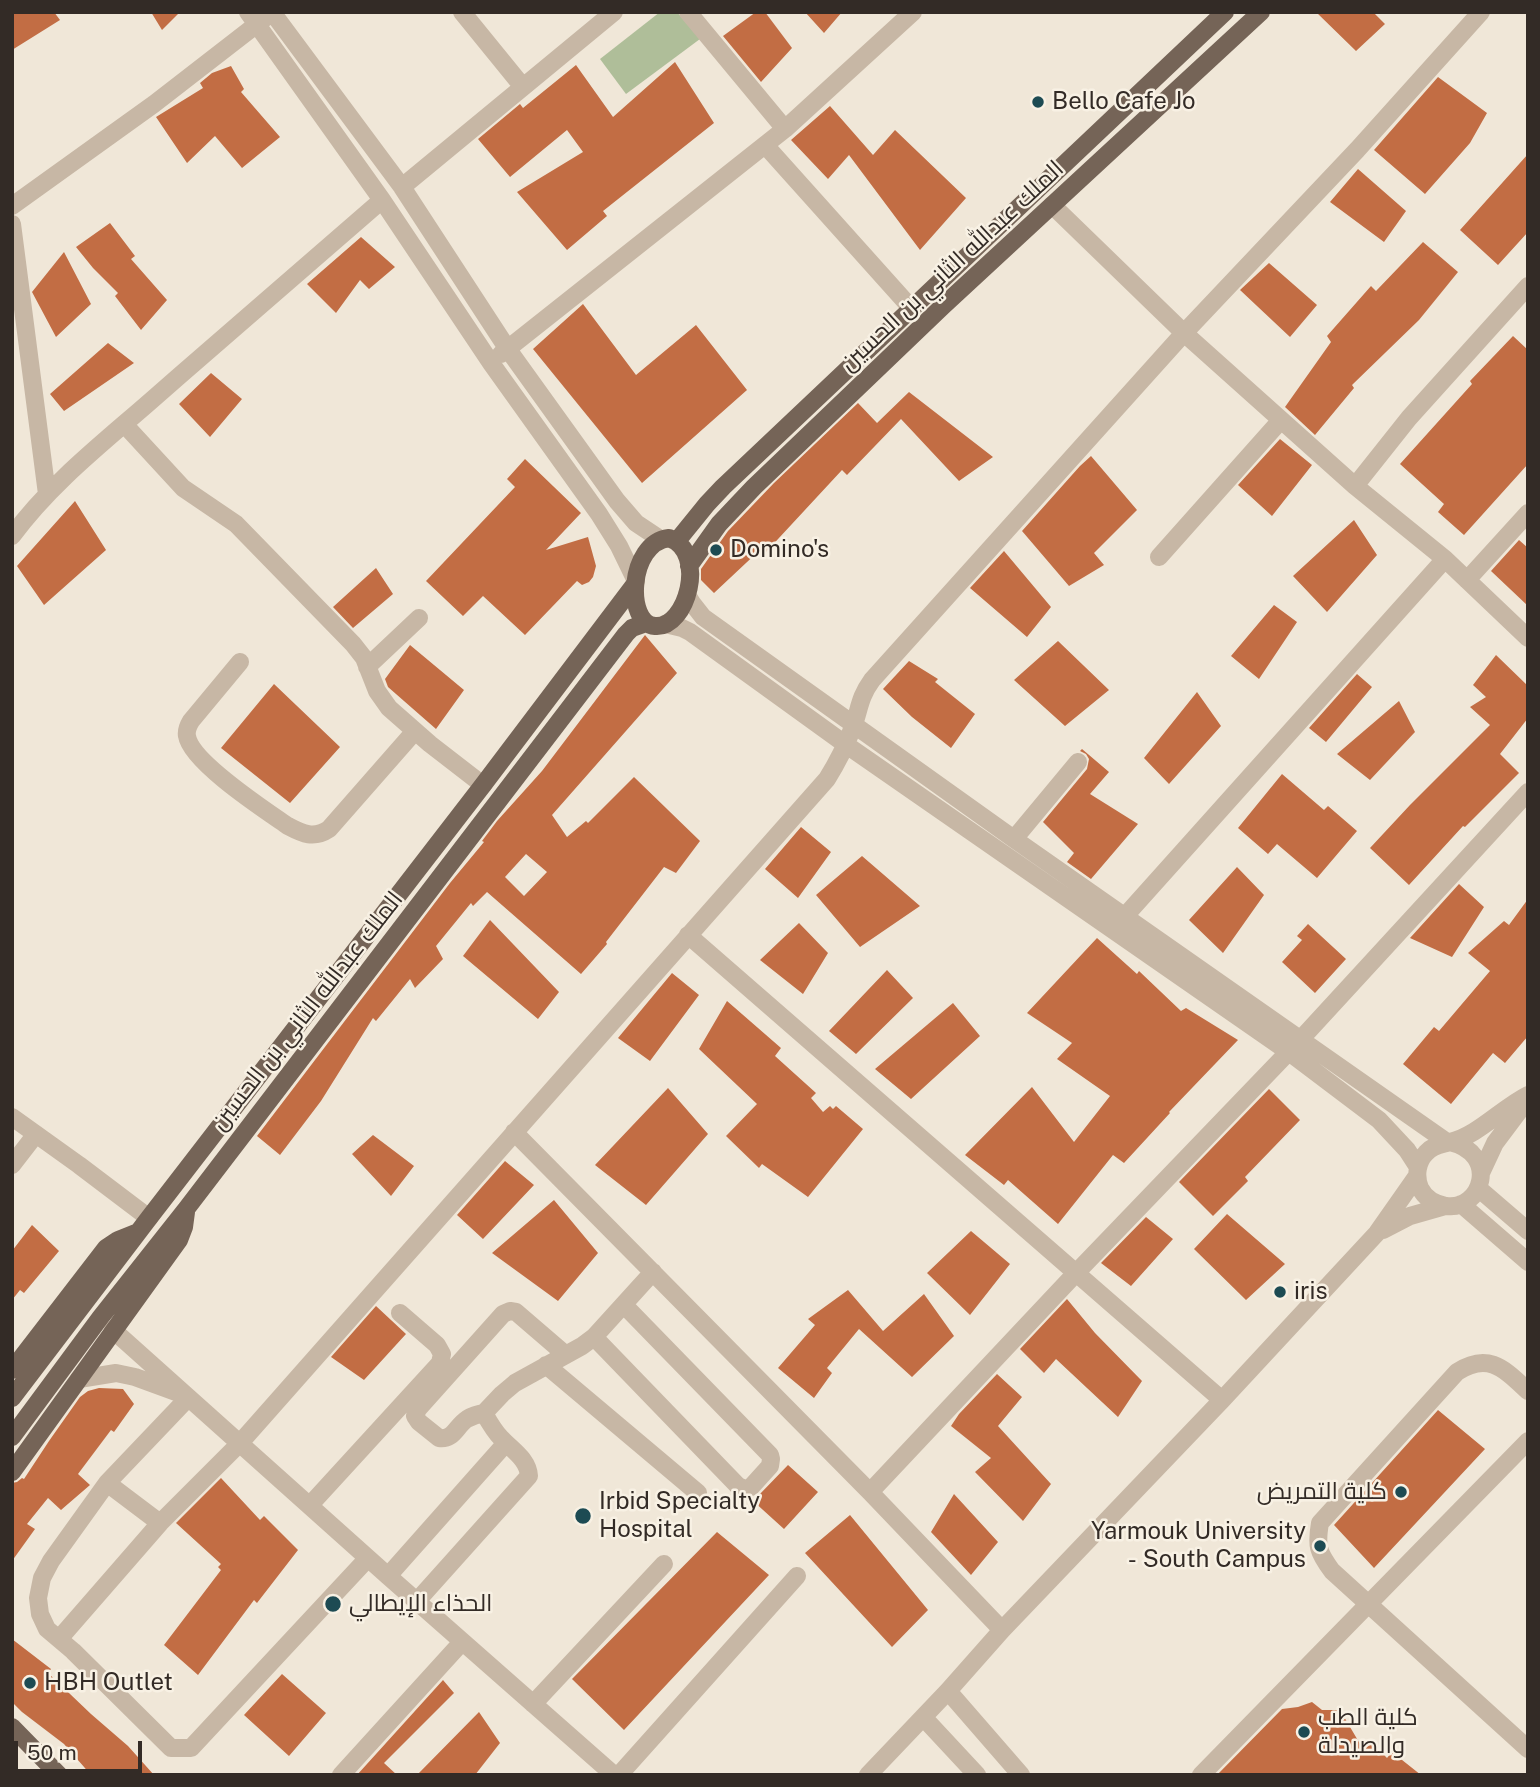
<!DOCTYPE html>
<html>
<head>
<meta charset="utf-8">
<style>
	body { margin:0 }
	#map { position:relative; width:1540px; height:1787px; overflow:hidden; background:#f0e7d8; font-family:"Public Sans",sans-serif }
	canvas { display:block }
	.frame { position:absolute; inset:0; border:14px solid #332b26; pointer-events:none }
	.scale { position:absolute; left:14px; top:1741px; width:128px; height:32px; box-sizing:border-box; border:4px solid #332b26; border-top:0; padding-left:9px; font-size:21px; line-height:24px; white-space:nowrap; color:#332b26; -webkit-text-stroke:5px #f8f1e4; paint-order:stroke }
</style>
</head>
<body>
<div id="map">
<canvas width="1540" height="1787"></canvas>
<div class="frame"></div>
<div class="scale">50 m</div>
</div>
<script>
const ctx = document.querySelector('canvas').getContext('2d');
ctx.lineJoin = 'round';
function paint(path, color) { ctx.fillStyle = color; ctx.fill(path, 'evenodd'); }
function strokePath(path, color, width, dash) { ctx.strokeStyle = color; ctx.lineWidth = width; ctx.lineCap = dash ? 'butt' : 'round'; ctx.setLineDash(dash || []); ctx.stroke(path); }
function write(font, color, halo, rows, align = 'center') {
  ctx.font = font + ' "Public Sans",Cairo,sans-serif'; ctx.lineWidth = 5; ctx.setLineDash([]); ctx.textBaseline = 'middle'; ctx.strokeStyle = halo; ctx.fillStyle = color; for (const [text, x, y, turn = 0] of rows) {
    ctx.save(); ctx.translate(x, y); ctx.rotate((+turn || 0) * Math.PI / 180); ctx.textAlign = isNaN(turn) ? turn : align; if (halo) ctx.strokeText(text, 0, 0); ctx.fillText(text, 0, 0); ctx.restore();
  }
}
paint(new Path2D(`
	M 660,12 L 677,12 L 700,39 L 626,94 L 600,59 Z`), '#afbe99');
paint(new Path2D(`
	M 12,12 L 54,12 L 60,20 L 12,50 Z
	M 151,12 L 180,12 L 162,30 Z
	M 756,12 L 765,12 L 792,48 L 761,82 L 723,36 Z
	M 805,12 L 842,12 L 824,33 Z
	M 1316,12 L 1373,12 L 1385,24 L 1356,51 Z
	M 675,62 L 714,123 L 603,211 L 607,216 L 567,250 L 517,192 L 583,152 L 567,130 L 510,177 L 478,139 L 520,104 L 523,108 L 576,65 L 613,117 Z
	M 231,66 L 244,89 L 241,92 L 280,137 L 242,168 L 215,136 L 187,163 L 156,117 L 203,88 L 200,83 L 212,73 Z
	M 1438,77 L 1487,113 L 1470,143 L 1425,194 L 1374,150 Z
	M 830,106 L 873,155 L 895,130 L 966,198 L 920,250 L 849,155 L 828,179 L 791,140 Z
	M 1528,154 L 1528,232 L 1498,265 L 1460,230 Z
	M 1358,169 L 1406,211 L 1384,242 L 1330,202 Z
	M 110,223 L 135,256 L 131,259 L 167,300 L 141,330 L 115,296 L 118,293 L 93,268 L 76,247 Z
	M 361,237 L 395,267 L 369,289 L 360,280 L 336,313 L 307,284 Z
	M 1423,242 L 1458,272 L 1419,320 L 1352,385 L 1354,388 L 1315,435 L 1285,407 L 1331,342 L 1327,336 L 1371,286 L 1376,291 Z
	M 64,252 L 91,304 L 56,337 L 32,292 Z
	M 1269,263 L 1317,305 L 1290,337 L 1240,290 Z
	M 583,304 L 636,375 L 696,325 L 747,390 L 642,483 L 533,349 Z
	M 1513,336 L 1528,350 L 1528,464 L 1464,535 L 1438,512 L 1444,504 L 1400,464 L 1472,384 L 1470,381 Z
	M 108,343 L 134,363 L 64,411 L 50,394 Z
	M 211,373 L 242,399 L 210,437 L 179,404 Z
	M 909,392 L 993,457 L 959,481 L 901,419 L 847,475 L 842,470 L 766,552 L 762,548 L 714,593 L 701,580 L 701,569 L 728,531 L 774,483 L 858,403 L 877,423 Z
	M 1280,439 L 1312,465 L 1272,516 L 1238,485 Z
	M 1091,456 L 1137,510 L 1094,553 L 1104,565 L 1069,586 L 1022,531 L 1080,466 Z
	M 525,459 L 581,513 L 546,550 L 588,537 L 596,566 L 593,577 L 589,582 L 582,585 L 577,581 L 525,635 L 483,596 L 463,616 L 426,581 L 515,487 L 507,479 Z
	M 75,501 L 106,550 L 44,605 L 17,566 Z
	M 1354,520 L 1377,555 L 1327,612 L 1293,576 Z
	M 1519,540 L 1528,548 L 1528,606 L 1491,571 Z
	M 1004,551 L 1051,607 L 1027,637 L 970,588 Z
	M 376,568 L 393,594 L 353,628 L 333,607 Z
	M 1274,605 L 1297,622 L 1259,679 L 1231,656 Z
	M 645,635 L 677,673 L 552,815 L 567,837 L 586,821 L 588,823 L 634,777 L 700,841 L 676,873 L 664,867 L 606,942 L 607,944 L 581,974 L 487,892 L 473,906 L 471,903 L 436,946 L 443,959 L 415,988 L 410,979 L 376,1021 L 373,1018 L 321,1101 L 280,1155 L 257,1136 L 450,883 L 484,842 L 482,841 L 497,821 L 542,771 ZM 526,854 L 547,872 L 524,896 L 505,877 Z
	M 1058,641 L 1109,690 L 1065,726 L 1014,680 Z
	M 410,645 L 464,690 L 436,729 L 388,687 L 385,679 Z
	M 1496,655 L 1528,686 L 1528,718 L 1500,754 L 1519,773 L 1465,827 L 1463,826 L 1409,885 L 1370,848 L 1410,805 L 1490,725 L 1470,707 L 1486,697 L 1473,685 Z
	M 909,661 L 938,679 L 935,682 L 975,714 L 951,748 L 912,717 L 883,689 Z
	M 1357,674 L 1372,687 L 1326,742 L 1309,728 Z
	M 274,684 L 340,747 L 290,803 L 221,748 Z
	M 1197,692 L 1221,726 L 1169,784 L 1144,758 Z
	M 1399,701 L 1415,732 L 1370,780 L 1337,754 Z
	M 1082,749 L 1109,772 L 1090,794 L 1138,824 L 1091,879 L 1067,862 L 1074,853 L 1043,822 L 1087,769 L 1089,759 L 1086,754 L 1080,751 Z
	M 1282,774 L 1324,810 L 1328,806 L 1357,831 L 1317,878 L 1277,844 L 1268,854 L 1238,828 Z
	M 801,827 L 831,852 L 798,898 L 765,869 Z
	M 862,856 L 920,906 L 860,947 L 816,895 Z
	M 1237,867 L 1264,895 L 1223,953 L 1189,920 Z
	M 1459,884 L 1484,907 L 1452,957 L 1410,938 Z
	M 1528,899 L 1528,1036 L 1505,1063 L 1493,1053 L 1451,1104 L 1403,1064 L 1434,1027 L 1439,1031 L 1490,971 L 1468,953 L 1504,921 L 1509,925 Z
	M 490,920 L 559,992 L 538,1019 L 463,956 Z
	M 799,923 L 828,953 L 803,994 L 760,960 Z
	M 1308,924 L 1346,959 L 1315,993 L 1282,962 L 1302,940 L 1297,936 Z
	M 1097,938 L 1137,974 L 1139,971 L 1181,1011 L 1186,1008 L 1238,1040 L 1169,1112 L 1170,1113 L 1124,1163 L 1113,1155 L 1058,1224 L 1008,1180 L 1004,1185 L 965,1155 L 1032,1087 L 1074,1142 L 1110,1096 L 1057,1059 L 1072,1043 L 1027,1013 Z
	M 887,970 L 913,998 L 856,1054 L 829,1031 Z
	M 672,973 L 699,995 L 650,1061 L 618,1038 Z
	M 727,1001 L 781,1048 L 775,1056 L 816,1093 L 811,1098 L 823,1112 L 830,1106 L 833,1109 L 836,1106 L 863,1129 L 808,1197 L 762,1164 L 759,1168 L 726,1136 L 757,1104 L 699,1049 Z
	M 953,1003 L 980,1036 L 911,1099 L 875,1069 Z
	M 668,1088 L 708,1134 L 646,1205 L 595,1165 Z
	M 1269,1089 L 1300,1120 L 1245,1177 L 1248,1181 L 1213,1216 L 1179,1182 Z
	M 373,1135 L 414,1166 L 391,1196 L 352,1154 Z
	M 505,1161 L 534,1185 L 483,1239 L 457,1215 Z
	M 554,1200 L 598,1253 L 558,1301 L 492,1253 Z
	M 1227,1214 L 1285,1264 L 1246,1300 L 1194,1249 Z
	M 1146,1217 L 1173,1239 L 1131,1286 L 1101,1263 Z
	M 32,1225 L 59,1251 L 24,1293 L 20,1290 L 12,1300 L 12,1251 Z
	M 971,1231 L 1010,1264 L 970,1315 L 927,1273 Z
	M 848,1290 L 883,1331 L 924,1294 L 954,1336 L 912,1377 L 859,1329 L 827,1368 L 832,1373 L 814,1398 L 778,1368 L 815,1325 L 808,1319 Z
	M 1067,1299 L 1095,1333 L 1142,1381 L 1118,1417 L 1056,1359 L 1044,1373 L 1020,1349 Z
	M 376,1306 L 406,1334 L 364,1380 L 331,1357 Z
	M 997,1374 L 1022,1397 L 998,1426 L 1051,1484 L 1023,1521 L 975,1472 L 991,1458 L 951,1426 L 959,1414 Z
	M 99,1388 L 123,1389 L 134,1404 L 114,1432 L 111,1430 L 78,1474 L 90,1485 L 61,1510 L 48,1498 L 27,1524 L 35,1529 L 12,1561 L 12,1483 L 17,1482 L 22,1478 L 24,1479 L 49,1441 L 80,1397 L 88,1391 Z
	M 1438,1410 L 1485,1449 L 1374,1568 L 1334,1525 Z
	M 788,1465 L 818,1492 L 784,1529 L 752,1500 L 759,1495 Z
	M 221,1478 L 260,1520 L 264,1516 L 298,1550 L 257,1603 L 254,1600 L 198,1675 L 164,1645 L 221,1570 L 218,1567 L 221,1564 L 176,1523 Z
	M 954,1494 L 998,1542 L 971,1575 L 931,1532 Z
	M 850,1515 L 928,1610 L 892,1647 L 805,1553 Z
	M 717,1532 L 769,1575 L 624,1730 L 572,1679 Z
	M 12,1639 L 51,1669 L 48,1673 L 91,1714 L 128,1746 L 154,1775 L 91,1775 L 64,1744 L 22,1712 L 12,1702 Z
	M 282,1674 L 326,1713 L 289,1756 L 244,1715 Z
	M 443,1680 L 454,1693 L 384,1763 L 397,1775 L 357,1775 Z
	M 1312,1702 L 1322,1710 L 1340,1710 L 1363,1749 L 1370,1741 L 1387,1758 L 1392,1752 L 1421,1775 L 1217,1775 L 1282,1709 L 1298,1707 Z
	M 479,1712 L 500,1743 L 475,1775 L 417,1775 Z`), '#c26d44');
strokePath(new Path2D(`
	M 248,12 L 382,200 L 491,363 L 599,514 L 619,546 L 636,581
	M 272,12 L 402,187 L 507,348 L 617,501 L 636,523 L 660,539
	M 462,12 L 523,87
	M 688,12 L 785,129
	M 765,145 L 912,309
	M 402,187 L 614,12
	M 1052,205 L 1184,333 L 1355,486 L 1445,559 L 1528,638
	M 12,206 L 154,104 L 265,18
	M 12,224 L 47,494
	M 501,354 L 785,129 L 913,12
	M 124,424 L 183,488 L 236,524 L 353,644 L 364,658 L 377,691 L 389,708 L 430,744 L 483,785
	M 1355,486 L 1409,418 L 1528,286
	M 12,536 C 51,483 104,442 153,399 C 229,332 306,266 382,200
	M 1159,557 L 1281,420
	M 1467,580 L 1528,513
	M 687,595 L 692,603 L 703,617 L 1014,839 L 1447,1142
	M 665,624 L 682,628 L 690,632 L 845,744 L 1289,1052 L 1379,1120 L 1407,1150 L 1418,1167
	M 240,662 L 191,721 C 188,726 186,731 187,736 C 191,762 265,810 288,826 C 303,834 314,839 329,829 L 415,731
	M 367,667 L 419,618
	M 1014,839 L 1078,762
	M 1117,925 L 1445,559
	M 688,935 L 1222,1400
	M 12,1117 L 79,1165 L 149,1218
	M 514,1132 L 870,1492 L 1002,1630
	M 1450,1142 C 1500,1154 1482,1211 1446,1206 C 1435,1204 1425,1198 1420,1188 C 1415,1176 1417,1162 1426,1153 C 1433,1145 1441,1145 1450,1142 C 1477,1136 1502,1108 1528,1095
	M 12,1165 L 36,1134
	M 1481,1173 L 1495,1143 L 1522,1107 L 1528,1096
	M 1478,1188 L 1528,1231
	M 1461,1204 L 1528,1262
	M 1383,1230 L 1410,1216 L 1445,1206
	M 113,1330 L 388,1576 L 614,1775
	M 594,1337 L 738,1486 L 745,1489 L 751,1487 L 770,1466 L 771,1459 L 770,1455 L 624,1305
	M 546,1365 L 698,1493
	M 79,1379 L 116,1373 L 135,1377 L 176,1392
	M 1528,1391 C 1505,1370 1489,1351 1457,1372 L 1320,1523 C 1316,1546 1318,1552 1332,1571 L 1528,1749
	M 484,1413 C 478,1414 472,1416 467,1419 C 456,1426 454,1440 439,1438 L 419,1422 L 415,1416 L 418,1409 L 503,1314 L 510,1311 L 516,1312 L 566,1355
	M 107,1483 L 188,1398
	M 870,1492 L 1076,1273 L 1300,1040 L 1528,792
	M 310,1505 L 440,1363 L 442,1354 L 437,1345 L 400,1313
	M 160,1523 L 107,1483 L 51,1561 L 42,1578 L 38,1598 L 40,1614 L 47,1629 L 73,1651 L 171,1748 L 191,1748 L 368,1558
	M 388,1576 L 506,1443
	M 417,1601 L 529,1476 C 528,1459 512,1450 501,1438 C 494,1431 489,1422 484,1413 L 502,1394 L 515,1383 L 582,1346 L 594,1337 L 653,1272
	M 59,1639 L 160,1523 L 240,1443 L 827,779 C 837,763 846,745 853,727 C 860,708 859,698 872,680 L 1184,333 L 1357,150 L 1481,12
	M 948,1691 L 1021,1775
	M 533,1704 L 664,1564
	M 923,1717 L 977,1775
	M 341,1775 L 462,1642
	M 619,1775 L 797,1576
	M 868,1775 L 948,1691 L 1002,1630 L 1222,1400 L 1377,1233 L 1417,1176
	M 1201,1775 L 1528,1441`), '#c7b7a5', 18);
strokePath(new Path2D(`
	M 669,538 C 708,552 687,629 655,626 C 625,624 628,543 669,538 Z
	M 677,541 L 707,504 L 723,487 L 1225,12
	M 689,566 L 719,524 L 754,487 L 943,306 L 1261,12
	M 12,1370 L 106,1248 L 118,1240 L 138,1232
	M 12,1398 L 149,1218 L 483,785 L 635,584
	M 12,1437 L 100,1318 L 187,1208 L 626,634 L 632,628 L 646,623
	M 12,1472 L 179,1240 L 184,1227 L 186,1212
	M 12,1727 L 59,1775`), '#756457', 18);
for (const [x, y, r, color] of [
	[1038,102,7,"#1d4b53"],
	[716,550,7,"#1d4b53"],
	[1280,1292,7,"#1d4b53"],
	[1401,1492,7,"#1d4b53"],
	[583,1516,9,"#1d4b53"],
	[1320,1546,7,"#1d4b53"],
	[333,1604,9,"#1d4b53"],
	[30,1683,7,"#1d4b53"],
	[1304,1732,7,"#1d4b53"]
]) { const dot = new Path2D(); dot.arc(x, y, r, 0, 2 * Math.PI); ctx.fillStyle = color; ctx.fill(dot); strokePath(dot, '#f8f1e4', 2.5); }
write('24px', '#332b26', '#f8f1e4', [
	["Bello Cafe Jo",1052,102],
	["Domino's",730,550],
	["iris",1294,1292],
	["كلية التمريض",1387,1492,"right"],
	["Irbid Specialty",599,1502],
	["Hospital",599,1530],
	["Yarmouk University",1306,1532,"right"],
	["- South Campus",1306,1560,"right"],
	["الحذاء الإيطالي",349,1604],
	["HBH Outlet",44,1683],
	["كلية الطب",1318,1718],
	["والصيدلة",1318,1746]
], 'left');
write('24px', '#332b26', '#f8f1e4', [
	["الملك عبدالله الثاني بن الحسين",952,266,-43],
	["الملك عبدالله الثاني بن الحسين",307,1011,-52]
]);
</script>
</body>
</html>
